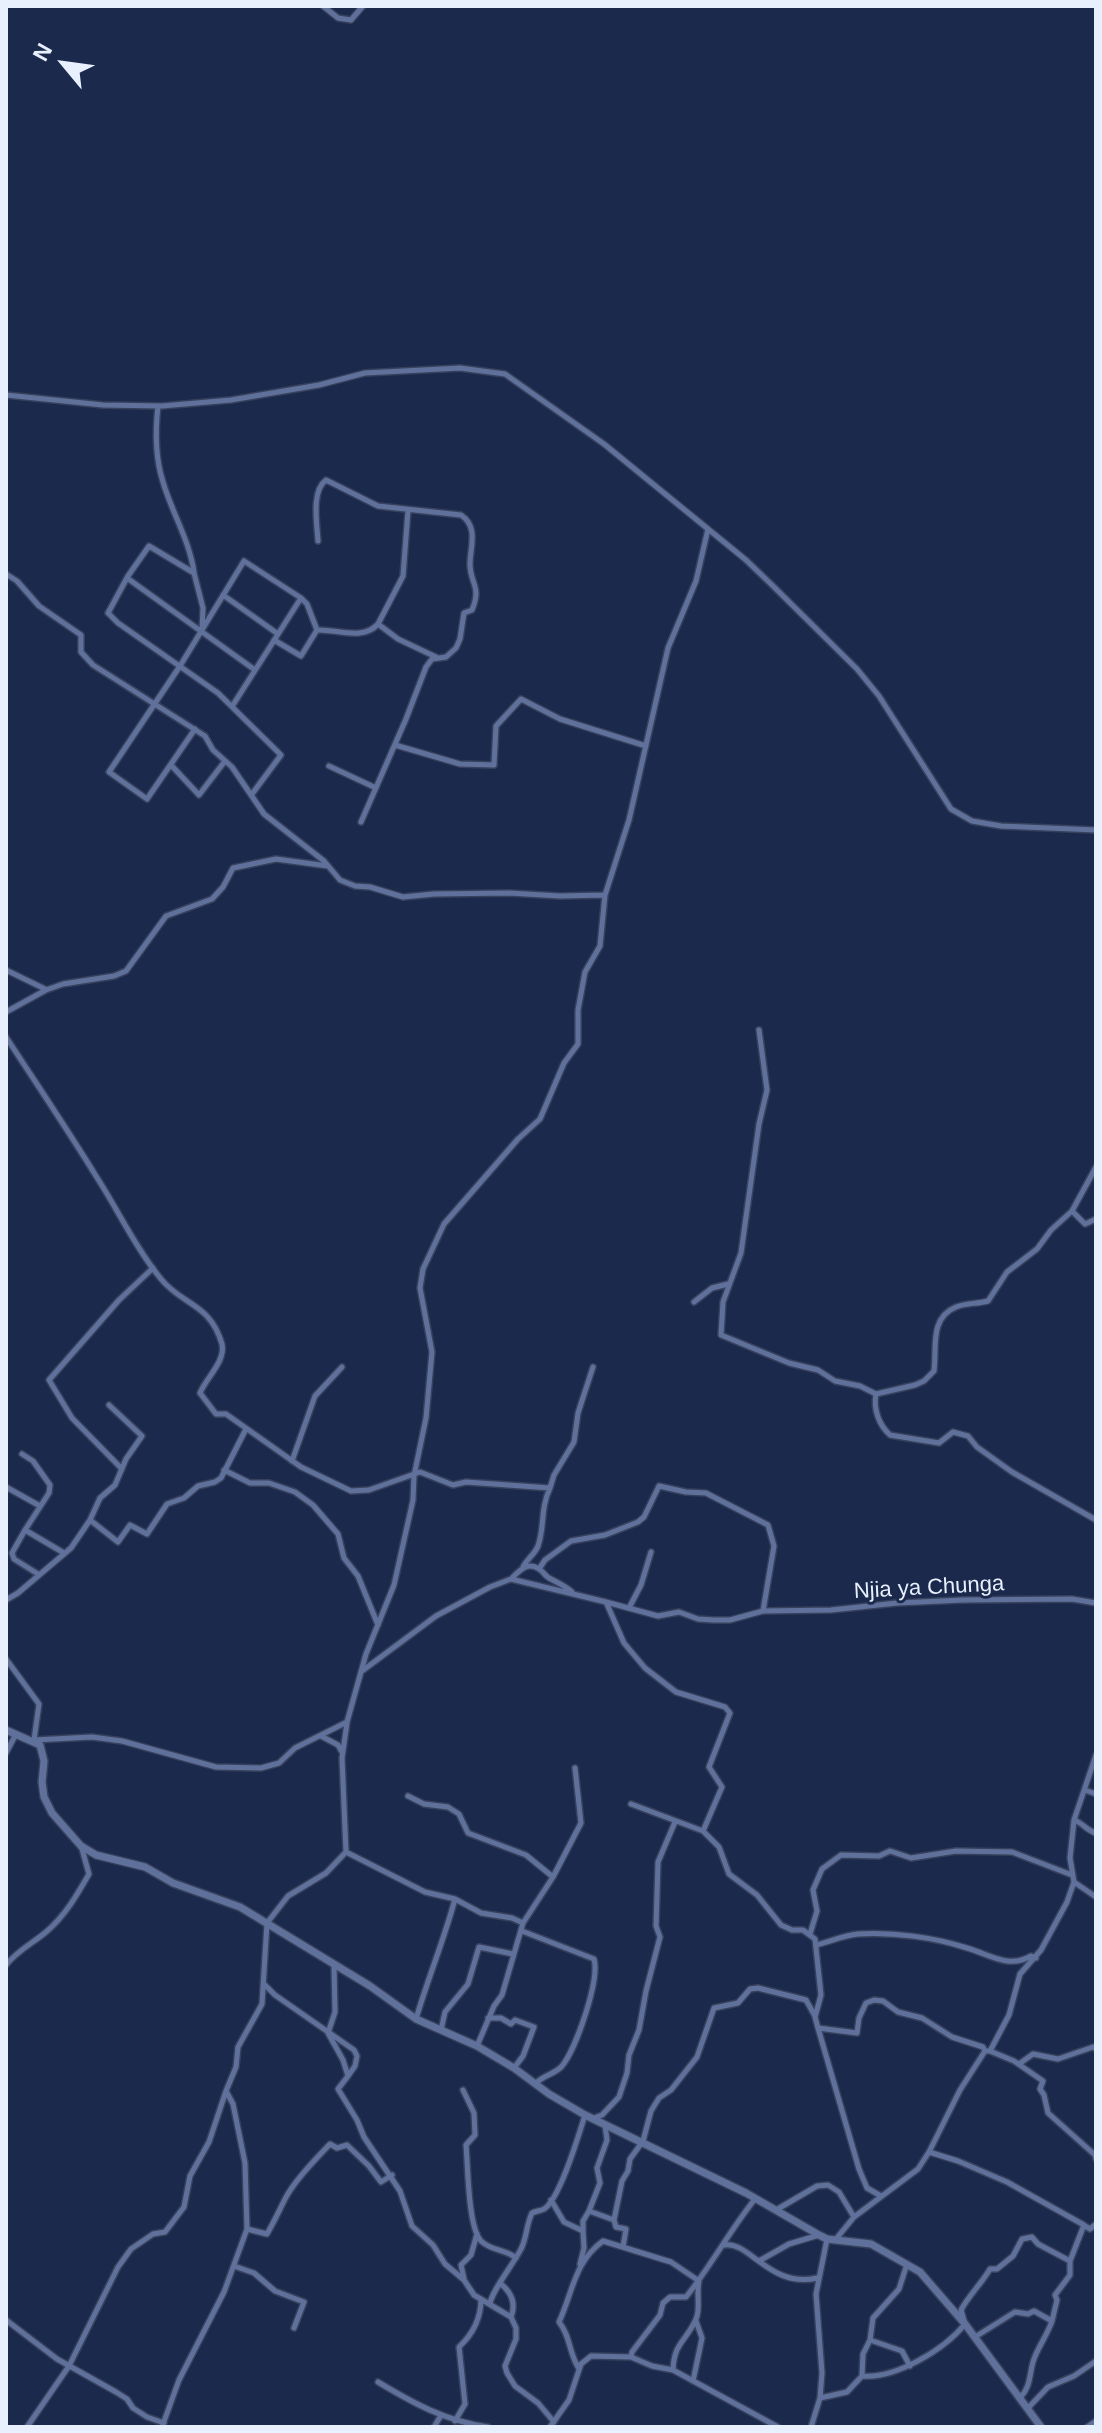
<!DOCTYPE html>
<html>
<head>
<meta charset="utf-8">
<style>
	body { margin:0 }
	#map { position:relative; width:1102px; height:2433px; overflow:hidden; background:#1a294c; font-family:Arial,sans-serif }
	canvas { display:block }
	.frame { position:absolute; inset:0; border:8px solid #e8effd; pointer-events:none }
	.north { position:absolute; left:24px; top:24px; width:80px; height:80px; -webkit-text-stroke:6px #1a294c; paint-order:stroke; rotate:299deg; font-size:22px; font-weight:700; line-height:32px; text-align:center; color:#e8effd }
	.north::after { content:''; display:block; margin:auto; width:28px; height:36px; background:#e8effd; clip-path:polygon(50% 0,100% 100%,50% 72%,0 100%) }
</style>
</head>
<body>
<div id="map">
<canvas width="1102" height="2433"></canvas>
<div class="frame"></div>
<div class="north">N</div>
</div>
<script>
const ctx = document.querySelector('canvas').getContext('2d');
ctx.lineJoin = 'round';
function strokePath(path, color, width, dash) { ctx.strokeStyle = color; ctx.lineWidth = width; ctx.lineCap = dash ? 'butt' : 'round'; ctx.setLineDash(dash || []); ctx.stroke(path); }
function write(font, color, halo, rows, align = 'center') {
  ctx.font = font + ' Arial,sans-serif'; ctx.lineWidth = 6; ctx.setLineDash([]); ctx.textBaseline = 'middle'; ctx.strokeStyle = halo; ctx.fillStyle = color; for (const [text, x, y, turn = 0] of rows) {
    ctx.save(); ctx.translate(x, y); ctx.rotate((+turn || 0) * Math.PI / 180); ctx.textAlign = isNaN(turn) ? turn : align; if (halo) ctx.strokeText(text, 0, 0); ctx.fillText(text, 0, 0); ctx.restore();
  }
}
const street = new Path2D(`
	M 323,6 L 338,18 L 351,20 L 363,6
	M 6,395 L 103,405 L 162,406 L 231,400 L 319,385 L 365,373 L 460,368 L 505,374 L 604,444 L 746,560 L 772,585 L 857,669 L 879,696 L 951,809 L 972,821 L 1001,826 L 1096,830
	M 158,406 C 155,432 155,457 163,482 C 172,513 189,539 194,572
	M 408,511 L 403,576 L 378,624 L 398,639 L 436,657
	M 318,541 C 317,524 311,491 326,480 L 378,506 L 461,515 C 479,527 470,547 470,564 C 470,584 482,586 472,610 L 464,613 L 460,639 L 456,648 L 446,657 L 432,659 L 426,667 L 406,719 L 361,822
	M 6,574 L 17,581 L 39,606 L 81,635 L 81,652 L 93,665 L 205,736 L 213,750 L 232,767 L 264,814 L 324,861 L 340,880 L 355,886 L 370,887 L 403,897 L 434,894 L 509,893 L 560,896 L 605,895
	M 127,578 L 255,670
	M 223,595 L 278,634
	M 301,598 L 307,604 L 317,630 C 337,629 363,641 378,624
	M 202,630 L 203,608 L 194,573 L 149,546 L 128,576 L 108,613 L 118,623 L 218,693 L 281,755 L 252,794
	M 274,640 L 301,656 L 317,630
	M 195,729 L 147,799 L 109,772 L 180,666 L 244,561 L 301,598 L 233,705
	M 395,745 L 460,764 L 494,765 L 496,726 L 521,699 L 560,719 L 646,746
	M 171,765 L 199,795 L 225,761
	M 329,766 L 376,788
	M 6,970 L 45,989
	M 6,1012 L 46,990 L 63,984 L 114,976 L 126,971 L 166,916 L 212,899 L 223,887 L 233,868 L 276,859 L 328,866
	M 759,1030 L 767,1090 L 759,1124 L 741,1253 L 723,1302 L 721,1335 L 789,1363 L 818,1370 L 835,1381 L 860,1386 L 876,1394 L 915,1385 L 924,1381 L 934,1371 C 937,1348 929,1318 956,1307 C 965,1303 977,1304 988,1301 L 1007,1272 L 1037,1249 L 1051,1230 L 1072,1211 L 1096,1167
	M 6,1037 C 36,1083 67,1129 96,1176 C 118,1210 135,1247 161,1279 C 183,1306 210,1303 222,1344 C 226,1361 206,1378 200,1393 L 216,1414 L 226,1414 L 301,1467 L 351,1491 L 369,1490 L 420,1472 L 453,1485 L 466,1482 L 550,1488 L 554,1475 L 574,1442 L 578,1413 L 593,1367
	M 1072,1211 L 1085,1224 L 1096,1219
	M 694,1302 L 712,1288 L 728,1284
	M 876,1394 C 873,1409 879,1425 890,1435 L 939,1443 L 953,1432 L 968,1436 L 977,1447 L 1012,1472 L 1096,1520
	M 22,1454 L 33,1461 L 50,1485 L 49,1493 L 25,1530 L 64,1553
	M 292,1461 L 315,1396 L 342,1367
	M 122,1469 L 72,1418 L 49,1380 L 119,1300 L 153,1268
	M 224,1470 L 250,1483 L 269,1483 L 295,1492 L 313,1505 L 338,1534 L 344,1558 L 358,1576 L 378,1625
	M 6,1487 L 40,1506
	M 90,1520 L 118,1542 L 130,1525 L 147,1534 L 167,1504 L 184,1498 L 198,1486 L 215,1482 L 221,1478 L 246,1429
	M 25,1530 L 12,1553 L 14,1559 L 38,1574
	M 523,1567 C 527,1559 535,1554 538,1546 C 545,1526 540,1509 550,1488
	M 539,1569 L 545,1560 L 571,1541 L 605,1535 L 638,1522 L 644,1517 L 659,1486 L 686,1492 L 706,1493 L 768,1525 L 774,1546 L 763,1611 L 730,1620 L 713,1620 L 698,1619 L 679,1612 L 658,1616 L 606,1602
	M 511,1579 C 519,1571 527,1561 539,1569 C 543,1571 545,1576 549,1578 C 558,1583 564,1585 572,1592
	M 6,1600 L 18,1593 L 71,1548 L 90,1520 L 100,1498 L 115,1485 L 126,1459 L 142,1436 L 109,1405
	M 629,1608 L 641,1585 L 651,1552
	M 763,1611 L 831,1610 L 897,1603 L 963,1600 L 1072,1599 L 1096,1603
	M 6,1659 L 39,1704 L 34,1740 L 92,1737 L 122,1741 L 216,1767 L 261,1768 L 279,1763 L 295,1748 L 347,1722 L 366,1654 L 394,1585 L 413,1500 L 414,1476 L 426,1418 L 432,1352 L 420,1288 L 423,1269 L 444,1224 L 518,1139 L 540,1119 L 564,1063 L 578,1044 L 578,1010 L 585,972 L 600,946 L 605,895 L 629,820 L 668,648 L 696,581 L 708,529
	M 362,1671 L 436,1616 L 490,1587 L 511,1579 L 606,1602 L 624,1643 L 645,1668 L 676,1692 L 725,1707 L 730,1713 L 709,1767 L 722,1787 L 703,1831 L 719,1847 L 729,1874 L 757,1895 L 781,1925 L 792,1930 L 803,1930 L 815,1939 L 821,1995 L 815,2017 L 818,2028 L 859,2169 L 867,2188 L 881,2196
	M 321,1736 L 338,1745 L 342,1752
	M 6,1753 L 16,1734
	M 1085,1790 L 1096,1794
	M 408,1796 L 424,1804 L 448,1807 L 459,1814 L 468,1833 L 526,1855 L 553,1877
	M 631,1804 L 703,1831
	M 1074,1820 C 1083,1823 1087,1831 1096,1833
	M 346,1852 L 425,1892 L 455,1899 C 444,1940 428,1978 416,2019
	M 1074,1882 L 1096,1897
	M 455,1899 L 481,1913 L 512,1918 L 523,1923
	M 522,1931 L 594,1959 C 600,1980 576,2049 562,2066 C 555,2074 544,2075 536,2083
	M 810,1934 L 817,1911 L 813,1890 L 822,1869 L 841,1855 L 879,1856 L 890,1851 L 911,1858 L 956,1851 L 1012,1852 L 1072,1875
	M 816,1945 C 829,1942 844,1935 858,1934 C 893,1932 933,1937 967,1948 C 991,1955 1008,1969 1031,1956 L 1036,1958
	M 6,1965 C 17,1951 33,1943 46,1932 C 65,1916 77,1895 89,1874 L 82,1849
	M 334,1965 L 335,2012 L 328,2033 L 343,2060 L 348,2076 L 338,2089 L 357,2120 L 364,2137 L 400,2191 L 412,2226 L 433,2245 L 445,2264 L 464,2280 L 474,2295 L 511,2317 L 516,2328 L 516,2339 L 505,2366 L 507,2373 L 515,2386 L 538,2403 L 554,2422
	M 264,1984 L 275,1995 L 354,2050 L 357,2056 L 355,2066 L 348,2076
	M 488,2018 L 501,2018 L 511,2024 L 515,2020 L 534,2027 L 523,2056 L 514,2068
	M 818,2028 L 857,2033 L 859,2018 L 866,2003 L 874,2000 L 883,2001 L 898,2012 L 922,2018 L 952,2037 L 983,2047 L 985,2051
	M 441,2030 L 445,2012 L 468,1984 L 479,1947 L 513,1954
	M 477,2046 L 494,2006 L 502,1995 L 523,1923 L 553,1877 L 581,1823 L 575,1768
	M 990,2051 L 1014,2061 L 1043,2081 L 1040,2089 L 1044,2095 L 1048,2113 L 1095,2155 L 1096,2159
	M 1019,2064 L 1033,2054 L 1058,2059 L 1093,2047 L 1096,2049
	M 463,2090 L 474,2113 L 475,2135 L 466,2145 C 468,2167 468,2227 481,2241 C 491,2251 506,2249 516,2258
	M 594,2118 L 602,2115 L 619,2097 L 627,2073 L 629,2055 L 639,2030 L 646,1991 L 660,1937 L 656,1926 L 658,1862 L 675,1822
	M 929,2152 L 958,2161 L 1007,2182 L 1084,2225 L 1070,2261 L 1070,2275 L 1055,2295 L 1057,2300 L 1052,2321
	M 551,2200 L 564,2222 L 583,2231 L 584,2248 L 580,2264
	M 776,2210 L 817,2186 L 828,2185 L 839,2192 L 854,2217
	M 589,2211 L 600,2183 L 597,2168 L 607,2140 L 605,2125
	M 614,2220 L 622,2181 L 628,2171 L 630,2159 L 643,2141 L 651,2111 L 659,2098 L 671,2090 L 697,2057 L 714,2008 L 738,2003 L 750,1989 L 758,1988 L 806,2000 L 815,2016
	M 1085,2226 L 1090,2229 L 1096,2224
	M 247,2229 L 267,2234 C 274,2222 279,2211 285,2199 C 295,2180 315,2160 330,2144 L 337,2148 L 347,2145 L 369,2166 L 381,2182 L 392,2175
	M 583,2231 L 583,2221 L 589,2211 L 614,2220 L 616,2227 L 626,2229 L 623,2247
	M 836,2239 L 854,2217 L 918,2169 L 929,2152 L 960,2090 L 985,2051 L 990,2051 L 1009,2015 L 1020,1974 L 1041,1950 L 1067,1902 L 1074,1882 L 1070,1858 L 1074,1820 L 1096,1755
	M 724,2245 C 749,2240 770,2289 817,2278
	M 759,2261 L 789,2244 L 819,2235
	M 234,2266 L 254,2273 L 275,2291 L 304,2302 L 294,2328
	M 464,2279 L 461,2265 L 471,2255 L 477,2234
	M 501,2284 C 512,2293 516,2304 511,2317
	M 490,2304 C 491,2292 514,2263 521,2249 C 527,2238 526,2225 532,2213 C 536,2211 540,2211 544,2209 C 560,2199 579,2134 585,2115
	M 6,2320 L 57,2359 L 116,2392 L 127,2399 L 133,2408 L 147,2417 L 164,2423
	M 975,2337 L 1015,2312 L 1028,2314 L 1034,2311 L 1052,2321 C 1047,2336 1037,2348 1033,2362 C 1029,2376 1031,2386 1020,2398
	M 870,2340 L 873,2318 L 899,2289 L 907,2264
	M 631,2357 L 632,2352 L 660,2315 L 663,2303 L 670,2297 L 686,2297 C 711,2266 730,2230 755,2199
	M 579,2369 C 568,2351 571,2337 559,2322 C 573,2292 574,2262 603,2241 L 671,2262 L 699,2281 C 696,2294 701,2309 696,2319 C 686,2342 674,2342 673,2370
	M 862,2376 L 863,2354 L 870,2340 L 902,2351 L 910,2366
	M 693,2381 L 702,2338 L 696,2321
	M 378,2382 C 413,2403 445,2421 488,2427
	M 820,2398 L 847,2392 L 862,2376 C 895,2379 944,2350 965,2324 L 961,2310 C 969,2295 982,2283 990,2269 L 997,2269 L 1013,2256 L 1022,2239 L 1032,2237 L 1038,2244 L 1070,2261
	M 1028,2408 L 1048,2387 L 1074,2376 L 1096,2361
	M 455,2421 L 465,2404 L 459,2347 C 473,2334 481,2317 481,2299
	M 27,2427 L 69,2366 L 118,2267 L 131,2249 L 153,2234 L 165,2232 L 184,2207 L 190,2176 L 209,2142 L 226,2091
	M 162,2427 L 179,2380 L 224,2292 L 247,2229 L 245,2163 L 233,2104 L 226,2091 L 236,2067 L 238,2047 L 262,2004 L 267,1923 L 288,1896 L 326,1873 L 346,1852 L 342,1758 L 347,1723
	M 434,2427 L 440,2417
	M 550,2427 L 569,2400 L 581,2364 L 591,2356 L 631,2357 L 652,2366 L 673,2370 L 778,2427
	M 811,2427 L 820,2398 L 822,2373 L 816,2294 L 827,2239
	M 1087,2427 L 1096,2421`);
const secondary = new Path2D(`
	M 6,1730 L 40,1745 L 44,1761 L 42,1782 L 44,1797 L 52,1813 L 81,1846 L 96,1855 L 145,1867 L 173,1883 L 240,1907 L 370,1986 L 416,2019 L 477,2046 L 514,2068 L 549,2094 L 585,2115 L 746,2193 L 819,2235 L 827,2239 L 871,2244 L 920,2272 L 965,2324 L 1041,2427`);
strokePath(street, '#37415d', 8);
strokePath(secondary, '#37415d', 10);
strokePath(street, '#5f719a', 5);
strokePath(secondary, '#5f719a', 7);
write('22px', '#e8effd', '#1a294c', [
	["Njia ya Chunga",929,1588,-3]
]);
</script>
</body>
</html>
